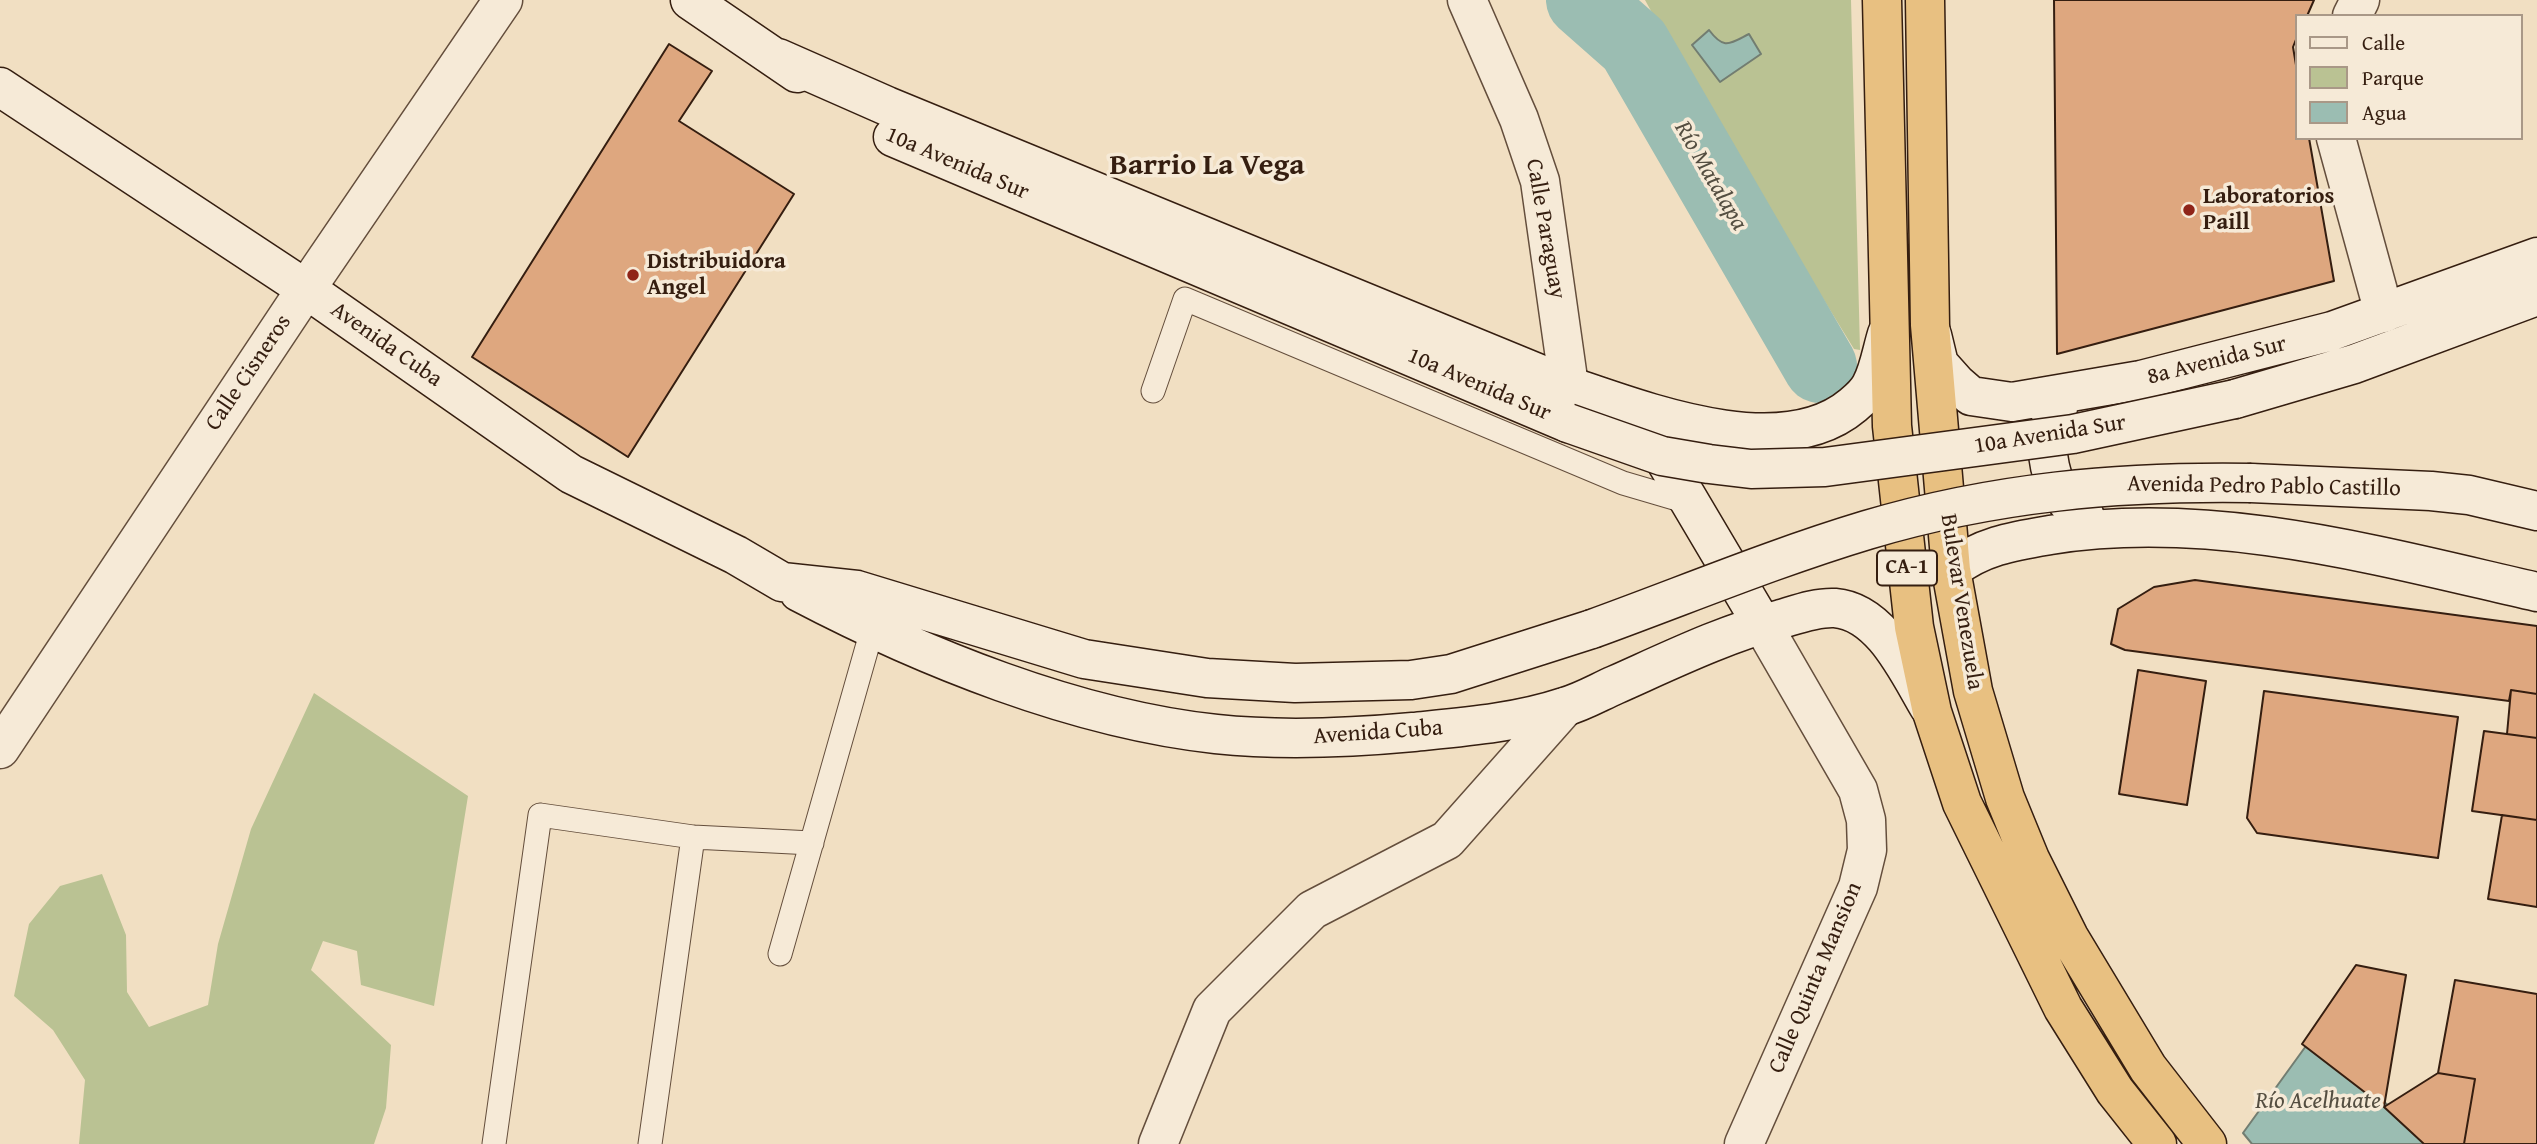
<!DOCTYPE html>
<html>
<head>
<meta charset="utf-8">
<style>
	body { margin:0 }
	#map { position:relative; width:2537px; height:1144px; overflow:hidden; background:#f1dfc2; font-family:"Gentium Book Plus",serif }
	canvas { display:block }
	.legend { position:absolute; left:2295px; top:14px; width:228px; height:126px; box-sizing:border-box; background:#f6ead7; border:2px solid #a99887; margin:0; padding:9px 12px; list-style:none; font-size:21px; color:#351e10 }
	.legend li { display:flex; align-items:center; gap:14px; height:35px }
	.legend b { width:35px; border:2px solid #a99887 }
</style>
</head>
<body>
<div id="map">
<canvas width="2537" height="1144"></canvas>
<ul class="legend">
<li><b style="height:9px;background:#f6ead7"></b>Calle</li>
<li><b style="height:19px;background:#bac293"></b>Parque</li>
<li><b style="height:19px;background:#9bbdb2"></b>Agua</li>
</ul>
</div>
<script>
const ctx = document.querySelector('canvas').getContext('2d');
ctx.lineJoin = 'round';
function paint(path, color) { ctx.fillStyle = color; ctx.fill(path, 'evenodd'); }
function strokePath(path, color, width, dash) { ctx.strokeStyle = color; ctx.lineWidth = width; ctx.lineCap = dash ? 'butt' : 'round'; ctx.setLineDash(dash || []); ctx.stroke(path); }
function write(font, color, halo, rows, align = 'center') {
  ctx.font = font + ' "Gentium Book Plus",serif'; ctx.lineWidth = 7; ctx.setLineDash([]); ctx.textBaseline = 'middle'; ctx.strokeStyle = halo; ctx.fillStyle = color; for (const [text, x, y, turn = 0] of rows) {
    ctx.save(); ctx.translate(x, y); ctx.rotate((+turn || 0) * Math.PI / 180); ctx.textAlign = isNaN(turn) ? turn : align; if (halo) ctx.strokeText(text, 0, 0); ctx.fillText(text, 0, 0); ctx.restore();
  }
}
paint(new Path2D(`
	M 1645,0 L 1851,0 L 1860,350 L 1854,349 L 1693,87 Z
	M 314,693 L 468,796 L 434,1006 L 361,985 L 357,951 L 323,941 L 311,970 L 391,1045 L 386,1108 L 374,1144 L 79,1144 L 85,1080 L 53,1030 L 14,996 L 29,924 L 60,886 L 102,874 L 126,935 L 127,992 L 149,1027 L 208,1005 L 218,944 L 251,829 Z`), '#bac293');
const water = new Path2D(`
	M 1709,30 C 1724,50 1729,44 1749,34 L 1761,54 L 1720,82 L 1692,45 Z
	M 2311,1039 L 2433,1144 L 2252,1144 L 2243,1133 Z`);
paint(water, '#9bbdb2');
strokePath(water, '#727d71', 2);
strokePath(new Path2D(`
	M 1583,0 L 1634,45 L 1820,366`), '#9bbdb2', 74);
const building = new Path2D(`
	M 2054,0 L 2314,0 L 2307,16 L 2297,16 L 2297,37 L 2293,47 L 2297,71 L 2297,138 L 2309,138 L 2334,281 L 2057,354 Z
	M 669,44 L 712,71 L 679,121 L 794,194 L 628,457 L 472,357 Z
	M 2195,580 L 2537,626 L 2537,694 L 2511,690 L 2509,701 L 2125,650 L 2111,644 L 2118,609 L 2154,587 Z
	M 2138,670 L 2206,681 L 2187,805 L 2119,794 Z
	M 2511,690 L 2537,694 L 2537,738 L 2507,734 Z
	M 2264,691 L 2458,717 L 2438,858 L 2257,833 L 2247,818 Z
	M 2484,731 L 2537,738 L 2537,820 L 2472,811 Z
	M 2502,815 L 2537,820 L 2537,907 L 2488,899 Z
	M 2356,965 L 2406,975 L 2384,1107 L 2302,1044 Z
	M 2455,980 L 2537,994 L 2537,1144 L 2464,1144 L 2475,1079 L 2438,1073 Z
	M 2438,1073 L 2475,1079 L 2464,1144 L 2424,1144 L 2384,1107 Z`);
paint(building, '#dea77f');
strokePath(building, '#351e10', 2);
const lane = new Path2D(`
	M 1153,391 L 1185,299 L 1623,483 L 1691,503
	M 780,954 L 872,630
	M 494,1144 L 540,815 L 693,837 L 812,843
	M 650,1144 L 693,837`);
const street = new Path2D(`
	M 1467,0 L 1519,119 L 1540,181 L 1569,386
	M 2352,16 L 2360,0
	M 2336,138 L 2384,313
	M 0,749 L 306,289 L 503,0
	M 1158,1144 L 1212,1010 L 1312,910 L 1447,840 L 1565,707
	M 1744,1144 L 1858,887 L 1867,850 L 1866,820 L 1858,790 L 1762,624`);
const secondary = new Path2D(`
	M 690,0 L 797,73
	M 778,58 L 887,106 L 1569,386 C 1646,412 1782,465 1853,405 C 1859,400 1867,393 1871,385 C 1879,370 1882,350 1887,334
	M 0,87 L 306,289 L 571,474 L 736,555 L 782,582 L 857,590 L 1084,659 L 1207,678 L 1295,683 L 1411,680 L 1451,674 L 1592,629
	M 893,137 L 1568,423
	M 1932,335 L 1939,364 L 1956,383 L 1971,396 L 2012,402 L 2141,380 L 2332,331 L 2537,257
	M 2235,399 L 2354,364 L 2537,296
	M 2058,408 C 2037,437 2049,500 2084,514
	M 1649,433 L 1762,624
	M 2251,483 L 2431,491 L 2469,495 L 2537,511
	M 1951,570 C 1981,546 2014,541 2050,535 C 2213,509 2379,556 2537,592
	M 799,592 C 923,657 1076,719 1216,734 C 1282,741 1348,738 1413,732 C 1463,727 1516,723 1564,707 C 1582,702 1599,692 1615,685 C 1669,661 1724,634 1781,619 C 1798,614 1817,607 1835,608 C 1882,612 1908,672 1929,707`);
const highway = new Path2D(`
	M 1882,0 L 1892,426 L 1914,627 L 1932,712 L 1962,803 L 2063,1008 L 2115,1091 L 2157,1144
	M 1925,0 L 1930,325 L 1951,570 L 1973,691 L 2005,798 L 2030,859 L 2069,937 L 2148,1068 L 2207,1144`);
strokePath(lane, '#644e3c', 25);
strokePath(street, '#644e3c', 41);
strokePath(secondary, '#351e10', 41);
strokePath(highway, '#351e10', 41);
strokePath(lane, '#f6ead7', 23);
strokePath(street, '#f6ead7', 38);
strokePath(secondary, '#f6ead7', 38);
strokePath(highway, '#e8c081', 38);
const secondaryBridge = new Path2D(`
	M 1568,423 L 1662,456 L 1709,464 L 1751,469 L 1825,467 L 2073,434 L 2235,399
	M 1592,629 C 1683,596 1774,558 1867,530 C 1994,492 2120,481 2251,483`);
strokePath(secondaryBridge, '#351e10', 41, []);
strokePath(secondaryBridge, '#f6ead7', 38);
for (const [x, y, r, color] of [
	[2189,210,7,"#8f2418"],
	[633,275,7,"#8f2418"]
]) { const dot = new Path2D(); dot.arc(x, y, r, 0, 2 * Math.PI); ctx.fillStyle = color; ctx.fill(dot); strokePath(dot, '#f6ead7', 2.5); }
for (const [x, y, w] of [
	[1907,568,60]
]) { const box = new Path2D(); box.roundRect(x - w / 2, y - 17.5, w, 35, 5); ctx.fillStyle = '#f6ead7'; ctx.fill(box); strokePath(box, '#351e10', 2); }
write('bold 21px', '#351e10', null, [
	["CA-1",1907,568]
]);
write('23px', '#351e10', '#f6ead7', [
	["10a Avenida Sur",957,164,23],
	["Calle Paraguay",1545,229,80],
	["Avenida Cuba",386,345,35],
	["8a Avenida Sur",2217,361,-14],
	["Calle Cisneros",249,373,-56],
	["10a Avenida Sur",1479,385,23],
	["10a Avenida Sur",2050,435,-9],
	["Avenida Pedro Pablo Castillo",2264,487,1],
	["Bulevar Venezuela",1961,602,81],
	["Avenida Cuba",1378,733,-4],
	["Calle Quinta Mansion",1816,978,-67]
]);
write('bold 23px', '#351e10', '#f6ead7', [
	["Laboratorios",2203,197],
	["Paill",2203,223],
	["Distribuidora",647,262],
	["Angel",647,288]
], 'left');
write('italic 24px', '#544e41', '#f6ead7', [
	["Río Matalapa",1710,176,60],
	["Río Acelhuate",2318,1102]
]);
write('bold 30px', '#351e10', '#f6ead7', [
	["Barrio La Vega",1207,166]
]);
</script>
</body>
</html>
